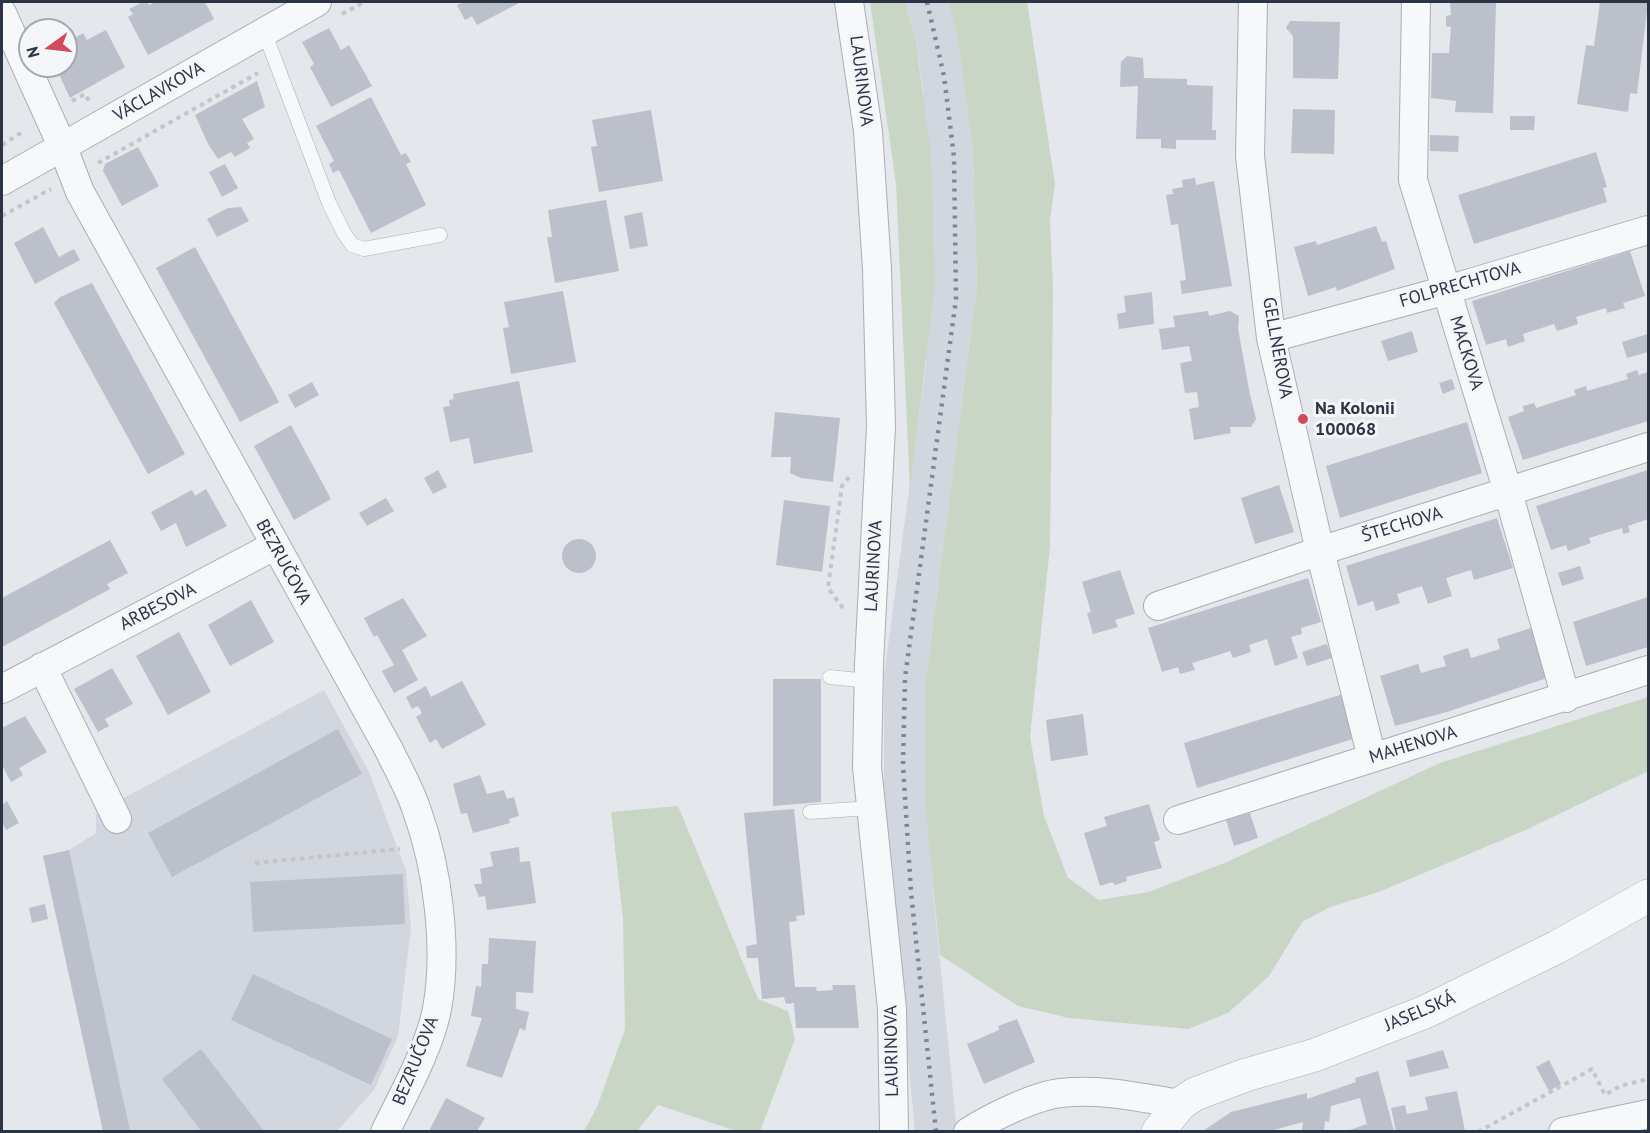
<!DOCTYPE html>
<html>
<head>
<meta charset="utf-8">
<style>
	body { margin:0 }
	#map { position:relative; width:1650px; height:1133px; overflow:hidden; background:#e4e7ec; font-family:"PT Sans",sans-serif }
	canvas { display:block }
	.frame { position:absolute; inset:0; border:3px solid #2b3445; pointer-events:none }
	.north { position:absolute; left:18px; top:18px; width:60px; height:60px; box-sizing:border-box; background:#f4f6f9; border:2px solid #a4a8b1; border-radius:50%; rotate:255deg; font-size:16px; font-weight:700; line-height:24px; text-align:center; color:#2b3445 }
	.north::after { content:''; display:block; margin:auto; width:21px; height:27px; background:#d1495b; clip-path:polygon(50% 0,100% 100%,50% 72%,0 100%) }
</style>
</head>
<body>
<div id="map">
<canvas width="1650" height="1133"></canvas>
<div class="frame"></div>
<div class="north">N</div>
</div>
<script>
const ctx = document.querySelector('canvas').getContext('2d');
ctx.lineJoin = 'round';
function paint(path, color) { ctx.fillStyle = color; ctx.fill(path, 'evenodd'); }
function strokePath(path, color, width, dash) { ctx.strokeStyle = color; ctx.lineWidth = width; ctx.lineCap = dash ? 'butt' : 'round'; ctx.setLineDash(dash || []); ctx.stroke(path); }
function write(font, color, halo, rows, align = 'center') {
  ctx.font = font + ' "PT Sans",sans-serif'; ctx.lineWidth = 6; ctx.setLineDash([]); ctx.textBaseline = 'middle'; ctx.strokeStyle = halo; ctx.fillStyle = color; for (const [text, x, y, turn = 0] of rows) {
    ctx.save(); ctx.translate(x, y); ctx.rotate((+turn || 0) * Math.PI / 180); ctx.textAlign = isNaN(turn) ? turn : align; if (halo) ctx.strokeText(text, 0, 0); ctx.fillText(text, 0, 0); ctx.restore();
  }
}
paint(new Path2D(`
	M 905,2 L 948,2 L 957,34 L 973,152 L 977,286 L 926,679 L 933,891 L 957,1132 L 915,1131 L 884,814 L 884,676 L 926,364 L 923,88 L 916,42 Z
	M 324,690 L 369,772 L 406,871 L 411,927 L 398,1036 L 374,1090 L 337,1131 L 103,1131 L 43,856 L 69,850 L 96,833 L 96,813 Z`), '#d2d6de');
paint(new Path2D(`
	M 870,2 L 905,2 L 916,42 L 931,156 L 935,284 L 910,489 L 896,184 Z
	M 948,2 L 1027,2 L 1055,184 L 1050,219 L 1053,288 L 1050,546 L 1030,737 L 1044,816 L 1068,878 L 1099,900 L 1148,892 L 1227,862 L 1440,763 L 1648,697 L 1648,771 L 1528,829 L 1379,892 L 1330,907 L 1302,922 L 1269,976 L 1228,1013 L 1188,1029 L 1069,1018 L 1018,1006 L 940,955 L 926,812 L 926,679 L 977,286 L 973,152 L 957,34 Z
	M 678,806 L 758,999 L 788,1011 L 795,1039 L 760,1131 L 736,1131 L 658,1105 L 637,1131 L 584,1131 L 597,1107 L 625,1029 L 623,919 L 611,812 Z`), '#c9d6c5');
paint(new Path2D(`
	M 143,2 L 147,2 L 149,5 L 156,2 L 205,2 L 214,19 L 148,55 L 128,17 L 133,14 L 129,9 Z
	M 464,2 L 521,2 L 477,25 L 472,16 L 465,20 L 457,5 Z
	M 1450,2 L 1496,2 L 1493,113 L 1455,112 L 1456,101 L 1431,98 L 1432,53 L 1449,53 L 1451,27 L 1446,26 L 1446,16 L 1451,15 Z
	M 1600,2 L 1648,2 L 1637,94 L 1630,93 L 1628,112 L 1577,104 L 1586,45 L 1594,46 Z
	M 1290,21 L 1340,22 L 1338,79 L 1293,78 L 1293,36 L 1286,28 Z
	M 329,28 L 341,50 L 349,45 L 372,86 L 331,107 L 310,67 L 314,64 L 302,42 Z
	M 106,30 L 125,67 L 70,98 L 55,66 L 66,66 L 66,43 L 83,33 L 87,40 Z
	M 1127,56 L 1143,58 L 1144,78 L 1187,79 L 1187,85 L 1213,86 L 1212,130 L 1216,130 L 1216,140 L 1176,140 L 1176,149 L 1161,148 L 1161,139 L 1136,139 L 1138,86 L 1120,87 L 1121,62 Z
	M 257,81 L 265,107 L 242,119 L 254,139 L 247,143 L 250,148 L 235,157 L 231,152 L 218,159 L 208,144 L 195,115 Z
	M 371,97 L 401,155 L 406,153 L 411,162 L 406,164 L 426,205 L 371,233 L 339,170 L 333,173 L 329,164 L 334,161 L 316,126 Z
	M 1293,109 L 1335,110 L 1334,154 L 1291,153 Z
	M 651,110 L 663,181 L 599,192 L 591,147 L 597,146 L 592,120 Z
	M 1510,116 L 1535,116 L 1534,130 L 1510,130 Z
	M 1430,135 L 1459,136 L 1458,152 L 1430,151 Z
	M 138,147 L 159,186 L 122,206 L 103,171 L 105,164 Z
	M 1596,152 L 1607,187 L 1603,188 L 1607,202 L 1474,244 L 1458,195 Z
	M 225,164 L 238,188 L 222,197 L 209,172 Z
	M 1195,178 L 1196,185 L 1214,181 L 1232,286 L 1182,294 L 1180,281 L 1186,280 L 1178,224 L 1171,225 L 1166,195 L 1173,194 L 1172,189 L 1183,187 L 1182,180 Z
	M 606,200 L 619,271 L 555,283 L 547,237 L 552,237 L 548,210 Z
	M 241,207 L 249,221 L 217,237 L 207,219 L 228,208 Z
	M 642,212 L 648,246 L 630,249 L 624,216 Z
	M 1376,226 L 1382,242 L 1386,241 L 1395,269 L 1337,291 L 1336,287 L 1308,296 L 1294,247 L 1316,241 L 1317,245 Z
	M 43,227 L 59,257 L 74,249 L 80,260 L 35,284 L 14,243 Z
	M 195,247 L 279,402 L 240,422 L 156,268 Z
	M 1630,251 L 1645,296 L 1623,303 L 1625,308 L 1607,313 L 1606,308 L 1576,317 L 1578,324 L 1557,331 L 1554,324 L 1523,334 L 1525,341 L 1508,347 L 1506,339 L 1486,345 L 1472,301 Z
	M 92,283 L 185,454 L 148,474 L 54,303 L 60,297 Z
	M 563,291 L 576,362 L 511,374 L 503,328 L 509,327 L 504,302 Z
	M 1152,292 L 1154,324 L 1119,329 L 1117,314 L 1126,312 L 1124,296 Z
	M 1208,311 L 1209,316 L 1230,311 L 1239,316 L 1238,328 L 1249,390 L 1256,419 L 1251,427 L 1230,427 L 1231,433 L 1194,440 L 1189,409 L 1199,407 L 1197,392 L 1185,393 L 1180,363 L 1192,361 L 1189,346 L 1162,350 L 1159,329 L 1175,327 L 1173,316 Z
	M 1412,331 L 1418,352 L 1388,361 L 1381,341 Z
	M 1648,334 L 1648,352 L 1627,358 L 1622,342 Z
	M 1637,370 L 1639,375 L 1648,372 L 1648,421 L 1523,460 L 1508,417 L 1524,411 L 1523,406 L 1534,403 L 1536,408 L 1576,395 L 1574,390 L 1586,386 L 1587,391 L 1628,379 L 1626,374 Z
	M 1452,379 L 1455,389 L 1443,394 L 1439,383 Z
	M 519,381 L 533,452 L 474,464 L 469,438 L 450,442 L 443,407 L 450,406 L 449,400 L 454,399 L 453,394 Z
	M 312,382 L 319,395 L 295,408 L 288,395 Z
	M 775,412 L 840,418 L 833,482 L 801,478 L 790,473 L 791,457 L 771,457 Z
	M 1467,422 L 1482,473 L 1340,518 L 1326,466 Z
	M 291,425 L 331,499 L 294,520 L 254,446 Z
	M 438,470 L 447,487 L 433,494 L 424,478 Z
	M 1648,470 L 1648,519 L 1628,526 L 1630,532 L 1623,534 L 1622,528 L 1589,538 L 1591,543 L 1568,551 L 1566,545 L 1551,550 L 1536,506 Z
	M 1279,485 L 1294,532 L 1255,544 L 1241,498 Z
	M 206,489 L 227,526 L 186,547 L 176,523 L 161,531 L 151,512 L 192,490 L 195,496 Z
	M 386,498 L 394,511 L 367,526 L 359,513 Z
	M 784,500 L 830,506 L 822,572 L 776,565 Z
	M 1497,518 L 1513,568 L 1474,580 L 1471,570 L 1446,578 L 1452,596 L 1428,604 L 1422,586 L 1397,594 L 1400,603 L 1376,611 L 1373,601 L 1358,606 L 1346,566 Z
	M562 556a17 17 0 1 1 34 0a17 17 0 1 1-34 0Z
	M 110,540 L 128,573 L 107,584 L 110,589 L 2,647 L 2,598 Z
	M 1580,566 L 1584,579 L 1562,586 L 1558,573 Z
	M 1120,570 L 1135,614 L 1115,620 L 1118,627 L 1093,634 L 1087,613 L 1091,612 L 1082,582 Z
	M 1308,578 L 1321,622 L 1301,628 L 1302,634 L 1291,637 L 1298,658 L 1275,666 L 1267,639 L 1249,645 L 1251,652 L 1233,658 L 1230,651 L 1215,656 L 1192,663 L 1195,670 L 1180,674 L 1178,667 L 1162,672 L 1148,628 Z
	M 1648,597 L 1648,647 L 1586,666 L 1573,622 Z
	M 403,598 L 427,636 L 402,650 L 418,680 L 394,693 L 382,671 L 394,665 L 377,635 L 374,637 L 364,618 Z
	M 251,600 L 274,642 L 230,666 L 208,625 Z
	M 1531,628 L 1547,678 L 1447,712 L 1395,726 L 1380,676 L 1418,664 L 1421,673 L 1435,669 L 1446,666 L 1443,656 L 1468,648 L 1471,658 L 1500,649 L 1497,639 Z
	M 179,632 L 211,692 L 168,715 L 136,656 Z
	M 1327,644 L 1332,658 L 1307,666 L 1302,652 Z
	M 112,668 L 133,704 L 105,719 L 109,726 L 98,732 L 74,689 Z
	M 773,679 L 821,679 L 821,802 L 773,806 Z
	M 462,681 L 486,725 L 442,749 L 436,739 L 430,743 L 416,717 L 422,713 L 418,706 L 412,709 L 406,697 L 426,686 L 431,697 Z
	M 1343,694 L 1356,738 L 1197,788 L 1184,743 Z
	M 1083,714 L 1088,755 L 1051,761 L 1046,720 Z
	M 25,716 L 47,752 L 19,768 L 23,775 L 11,782 L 2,765 L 2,728 Z
	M 338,729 L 362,774 L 172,877 L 148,833 Z
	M 480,775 L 487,794 L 504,790 L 507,799 L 514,797 L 519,816 L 509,819 L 510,823 L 473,833 L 467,813 L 461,814 L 453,784 Z
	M 7,801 L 19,823 L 6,830 L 2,822 L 2,805 Z
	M 1149,804 L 1160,840 L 1154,842 L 1162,868 L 1126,877 L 1127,881 L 1115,885 L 1112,882 L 1100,886 L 1084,833 L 1107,826 L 1104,817 Z
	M 794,809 L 805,915 L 796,916 L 797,921 L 789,922 L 795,987 L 816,987 L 817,991 L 833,990 L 832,985 L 855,985 L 859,1028 L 796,1028 L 794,1003 L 786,1004 L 784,997 L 762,999 L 758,958 L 747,958 L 746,946 L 757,944 L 744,813 Z
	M 1250,813 L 1258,838 L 1234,846 L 1226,820 Z
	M 519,847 L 520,862 L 530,861 L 536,903 L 487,910 L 485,896 L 479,897 L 474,884 L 482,884 L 480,869 L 493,866 L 490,852 Z
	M 69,850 L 130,1131 L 103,1131 L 43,856 Z
	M 403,874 L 405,924 L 253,932 L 250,882 Z
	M 45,904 L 48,919 L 32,923 L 29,908 Z
	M 489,938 L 536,941 L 533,993 L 516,992 L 516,1009 L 529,1012 L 525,1031 L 520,1028 L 502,1078 L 466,1066 L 482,1018 L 471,1016 L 476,986 L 481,987 L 482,964 L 488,964 Z
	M 253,974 L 392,1039 L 371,1085 L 231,1020 Z
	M 1017,1019 L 1035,1062 L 984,1084 L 967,1044 L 999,1030 L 998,1026 Z
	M 201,1049 L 264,1131 L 201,1131 L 162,1079 Z
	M 1443,1050 L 1449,1068 L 1410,1077 L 1406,1061 Z
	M 1549,1060 L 1561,1084 L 1549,1091 L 1536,1067 Z
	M 1378,1071 L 1394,1131 L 1347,1131 L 1367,1124 L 1360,1098 L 1331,1106 L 1329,1122 L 1325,1121 L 1324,1131 L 1302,1131 L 1303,1122 L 1270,1131 L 1203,1131 L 1231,1112 L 1307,1093 L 1307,1099 L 1356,1082 L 1355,1078 Z
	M 1457,1091 L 1465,1131 L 1396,1131 L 1391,1108 L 1405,1105 L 1407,1114 L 1428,1110 L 1425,1097 Z
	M 446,1098 L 485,1118 L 477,1131 L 429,1131 Z`), '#bbc0ca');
const service = new Path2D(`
	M 264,31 L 329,203 L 344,233 L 352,245 L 364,249 L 440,235
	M 830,677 L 868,681
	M 810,812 L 871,808`);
const minor = new Path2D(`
	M 849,2 L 868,131 L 877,269 L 881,426 L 869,664 L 867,767 L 892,1009 L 894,1132
	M 1253,2 L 1250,156 L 1271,338 L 1320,551 L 1372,758
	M 1416,2 L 1413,180 L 1508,492 L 1566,698
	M 2,13 L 63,148 L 80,192 L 388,748 C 398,769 410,789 417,811 C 438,869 448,949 437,1009 C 430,1047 402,1097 385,1132
	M 2,181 L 317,2
	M 1271,338 L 1447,290 L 1648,230
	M 1158,606 L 1320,551 L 1648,447
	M 42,667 L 117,819
	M 2,689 L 274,546
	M 1178,820 L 1648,670
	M 968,1132 C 992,1117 1034,1096 1061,1093 C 1100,1088 1142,1098 1180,1104
	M 1563,1132 L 1648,1114`);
const tertiary = new Path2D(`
	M 1158,1132 L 1180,1104 L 1195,1094 L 1246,1075 L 1315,1055 L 1425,1012 L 1557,947 L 1648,896`);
strokePath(service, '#a9aeb7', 15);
strokePath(minor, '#a9aeb7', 30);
strokePath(tertiary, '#a9aeb7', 34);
strokePath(new Path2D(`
	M 342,14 L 364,2
	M 72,101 L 85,94 L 89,101
	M 2,145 L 24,131
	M 98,163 L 258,73
	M 2,216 L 51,189
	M 843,608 L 828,588 L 842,486 L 849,477
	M 255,863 L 400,849
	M 1478,1132 L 1592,1069 L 1605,1095 L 1620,1086 L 1648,1079`), '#c2c5cb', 4, [4.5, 4.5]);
strokePath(service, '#f7f8fa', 14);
strokePath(minor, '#f7f8fa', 28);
strokePath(tertiary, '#f7f8fa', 33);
strokePath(new Path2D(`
	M 927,2 L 944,76 L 954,157 L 956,299 L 905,678 L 903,765 L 911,892 L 936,1132`), '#7d8696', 4.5, [3, 6]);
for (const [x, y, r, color] of [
	[1303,419,6,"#d1495b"]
]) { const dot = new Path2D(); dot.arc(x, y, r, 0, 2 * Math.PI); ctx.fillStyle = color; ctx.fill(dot); strokePath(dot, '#f4f6f9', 2); }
write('18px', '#2b3445', '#f4f6f9', [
	["LAURINOVA",861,81,83],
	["VÁCLAVKOVA",159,92,-30],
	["FOLPRECHTOVA",1460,285,-16],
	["GELLNEROVA",1277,348,80],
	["MACKOVA",1466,353,73],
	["ŠTECHOVA",1402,525,-17],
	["BEZRUČOVA",283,562,61],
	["LAURINOVA",874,566,-87],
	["ARBESOVA",158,607,-27],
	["MAHENOVA",1413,745,-17],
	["JASELSKÁ",1420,1012,-23],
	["LAURINOVA",892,1051,-91],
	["BEZRUČOVA",416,1061,-68]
]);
write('bold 18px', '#2b3445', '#f4f6f9', [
	["Na Kolonii",1315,409],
	["100068",1315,430]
], 'left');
</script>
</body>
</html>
